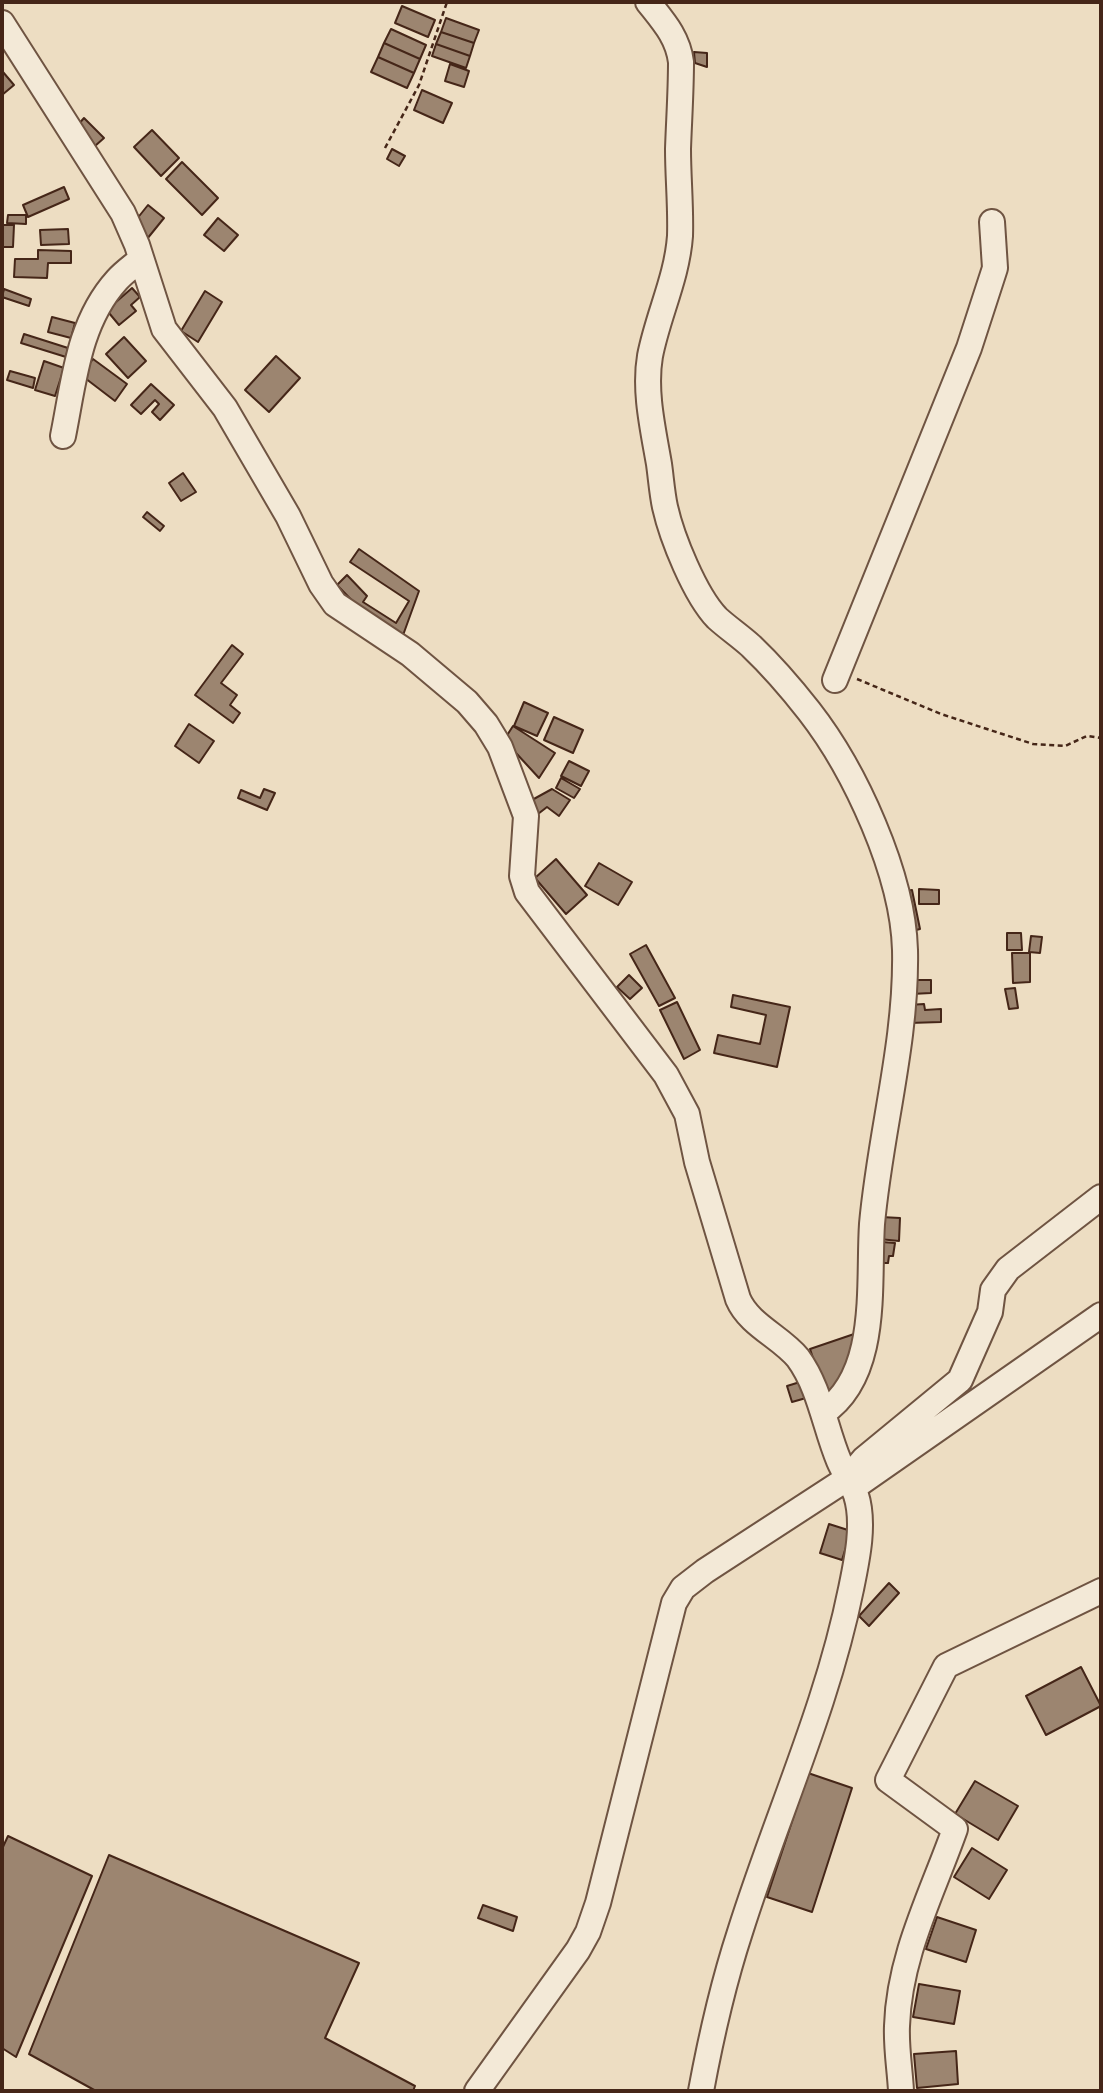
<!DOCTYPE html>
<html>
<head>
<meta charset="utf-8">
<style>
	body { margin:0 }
	#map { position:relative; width:1103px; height:2093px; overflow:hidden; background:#edddc2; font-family:Alegreya,serif }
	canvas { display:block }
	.frame { position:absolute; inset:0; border:4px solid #452618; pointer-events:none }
</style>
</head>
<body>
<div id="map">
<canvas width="1103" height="2093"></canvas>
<div class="frame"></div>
</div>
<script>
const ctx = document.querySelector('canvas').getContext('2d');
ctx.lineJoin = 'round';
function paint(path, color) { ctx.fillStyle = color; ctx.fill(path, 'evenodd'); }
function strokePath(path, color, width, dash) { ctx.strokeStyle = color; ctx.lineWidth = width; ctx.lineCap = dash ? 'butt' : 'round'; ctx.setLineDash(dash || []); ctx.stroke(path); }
const building = new Path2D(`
	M 402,6 L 435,20 L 428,37 L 395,23 Z
	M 446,18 L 479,30 L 474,43 L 441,32 Z
	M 391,29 L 426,45 L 420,59 L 384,43 Z
	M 441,32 L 474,43 L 470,56 L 436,44 Z
	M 384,43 L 420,59 L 414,73 L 378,57 Z
	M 436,44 L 470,56 L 466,68 L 432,56 Z
	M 694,52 L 707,53 L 707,67 L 695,63 Z
	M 378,57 L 414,73 L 407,88 L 371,72 Z
	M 450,64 L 469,71 L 464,87 L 445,81 Z
	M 3,72 L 14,85 L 2,95 L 2,73 Z
	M 422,90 L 452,103 L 443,123 L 414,110 Z
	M 84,118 L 104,138 L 95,146 L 76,127 Z
	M 152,130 L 179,158 L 161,176 L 134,147 Z
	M 392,149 L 405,156 L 399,166 L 387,159 Z
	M 182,162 L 218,198 L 202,215 L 166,179 Z
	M 64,187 L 69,199 L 28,217 L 23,205 Z
	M 148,205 L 164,218 L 147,239 L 132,225 Z
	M 8,215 L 26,215 L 26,224 L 7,223 Z
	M 218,218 L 238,235 L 224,251 L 204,235 Z
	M 2,225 L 14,225 L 13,247 L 2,247 Z
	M 68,229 L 69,244 L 41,245 L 40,230 Z
	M 38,250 L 71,251 L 71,263 L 48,263 L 47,278 L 14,277 L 15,259 L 38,259 Z
	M 132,288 L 140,297 L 131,305 L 136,311 L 119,325 L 104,307 L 114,299 L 116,302 Z
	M 4,289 L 31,299 L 29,306 L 2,297 Z
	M 205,291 L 222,302 L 198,342 L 181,331 Z
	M 52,317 L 75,323 L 71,338 L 48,332 Z
	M 24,334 L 68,348 L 66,357 L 21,343 Z
	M 124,337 L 146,361 L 128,378 L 106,354 Z
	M 276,356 L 300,378 L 269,412 L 245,390 Z
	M 93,359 L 127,384 L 115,401 L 81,375 Z
	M 44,361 L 64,368 L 55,396 L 35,390 Z
	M 10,371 L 35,378 L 33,388 L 7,380 Z
	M 151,384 L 174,405 L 160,420 L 152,412 L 159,404 L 155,400 L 141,414 L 131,405 Z
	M 183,473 L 196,492 L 181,501 L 169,483 Z
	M 147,512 L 164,526 L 160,531 L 143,517 Z
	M 359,549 L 419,591 L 402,638 L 364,613 L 337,585 L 347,575 L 367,596 L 363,602 L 396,623 L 409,601 L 350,562 Z
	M 232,645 L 243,654 L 221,683 L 237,695 L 230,705 L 240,713 L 233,723 L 195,695 Z
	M 524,702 L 548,713 L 537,736 L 514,726 Z
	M 554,717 L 583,730 L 573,753 L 544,740 Z
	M 189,724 L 214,741 L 199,763 L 175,746 Z
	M 513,726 L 555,753 L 539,778 L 504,740 Z
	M 569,761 L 589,771 L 581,786 L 561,776 Z
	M 561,778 L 580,789 L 574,798 L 556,788 Z
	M 264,789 L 275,793 L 267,810 L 238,798 L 241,790 L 260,798 Z
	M 552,789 L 570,800 L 559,816 L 547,807 L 538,814 L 532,800 Z
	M 556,859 L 587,895 L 566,914 L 535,878 Z
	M 599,863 L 632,882 L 618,905 L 585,886 Z
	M 919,889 L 939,890 L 939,904 L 919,904 Z
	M 912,890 L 920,929 L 908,932 L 900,892 Z
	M 1007,933 L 1021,933 L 1022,950 L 1007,950 Z
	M 1031,936 L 1042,937 L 1040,953 L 1029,952 Z
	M 646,945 L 675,998 L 659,1006 L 630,954 Z
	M 1012,953 L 1030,953 L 1030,982 L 1013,983 Z
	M 629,975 L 642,988 L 630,999 L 617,987 Z
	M 911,980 L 931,980 L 931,993 L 911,994 Z
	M 1015,988 L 1018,1008 L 1009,1009 L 1005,989 Z
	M 733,995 L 790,1007 L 777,1067 L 714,1053 L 718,1035 L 760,1044 L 766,1015 L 731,1007 Z
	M 677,1002 L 700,1050 L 684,1059 L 660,1010 Z
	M 924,1004 L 925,1010 L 941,1009 L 941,1022 L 909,1023 L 908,1005 Z
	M 881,1217 L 900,1218 L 899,1241 L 879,1239 Z
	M 882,1242 L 895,1243 L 893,1256 L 889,1256 L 888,1263 L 880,1263 Z
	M 860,1332 L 843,1390 L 825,1394 L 810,1349 Z
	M 800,1382 L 806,1398 L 792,1402 L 787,1386 Z
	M 829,1524 L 851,1531 L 842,1560 L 820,1553 Z
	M 889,1583 L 899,1593 L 869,1626 L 859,1616 Z
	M 1081,1667 L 1101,1706 L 1046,1735 L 1026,1696 Z
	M 808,1773 L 852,1788 L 812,1912 L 767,1897 Z
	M 975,1781 L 1018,1806 L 998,1840 L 955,1814 Z
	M 8,1836 L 92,1876 L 16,2057 L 2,2048 L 2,1849 Z
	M 972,1848 L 1007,1870 L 989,1899 L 954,1877 Z
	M 109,1855 L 359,1963 L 325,2038 L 415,2086 L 413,2091 L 96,2091 L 29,2054 Z
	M 483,1905 L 517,1917 L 513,1931 L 478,1918 Z
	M 937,1917 L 976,1930 L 966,1962 L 926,1949 Z
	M 919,1984 L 960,1991 L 954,2024 L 913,2017 Z
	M 956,2051 L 958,2084 L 917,2088 L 914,2054 Z`);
paint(building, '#9c8570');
strokePath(building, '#452618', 2);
const minor = new Path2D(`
	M 648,2 C 663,21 678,37 681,62 C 681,91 679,120 678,149 C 678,178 681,207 680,236 C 677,278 658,315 650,356 C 644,391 653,429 659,464 C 661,478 662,493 665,507 C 672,538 695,595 717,618 C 728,628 740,636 751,646 C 772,666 791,688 809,711 C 855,770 903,874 905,950 C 907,1042 880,1133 872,1224 C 868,1284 880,1375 823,1413
	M 2,23 L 123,213 L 137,245 L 164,329 L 225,408 L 288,516 L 321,584 L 335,604 L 410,654 L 467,702 L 486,724 L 500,747 L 526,816 L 522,876 L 527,892 L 666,1075 L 687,1114 L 697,1162 L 738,1299 C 749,1325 781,1337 798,1358 C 820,1388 825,1428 839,1461 C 844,1473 852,1483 856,1495 C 865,1523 857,1560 851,1589 C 827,1708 776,1817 740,1932 C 723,1984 711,2037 701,2091
	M 63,436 C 74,382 78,323 117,280 C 124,272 133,266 141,259
	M 835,680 L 969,348 L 995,268 L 992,222
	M 853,1488 L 1101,1315
	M 477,2091 L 578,1950 L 588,1932 L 598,1903 L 674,1603 L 683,1588 L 705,1571 L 848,1478 L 864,1459 L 960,1380 L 990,1312 L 993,1290 L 1008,1269 L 1101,1197
	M 901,2091 C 900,2070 896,2048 897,2026 C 899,1956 932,1894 955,1829 L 888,1780 L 946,1666 L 1101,1591`);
strokePath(minor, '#6f5442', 28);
strokePath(new Path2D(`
	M 385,148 L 419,85 L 447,2
	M 857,679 L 941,714 L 1033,744 L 1065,746 L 1087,736 L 1101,738`), '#452618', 2.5, [5, 3.5]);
strokePath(minor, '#f3e9d7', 24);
</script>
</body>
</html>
